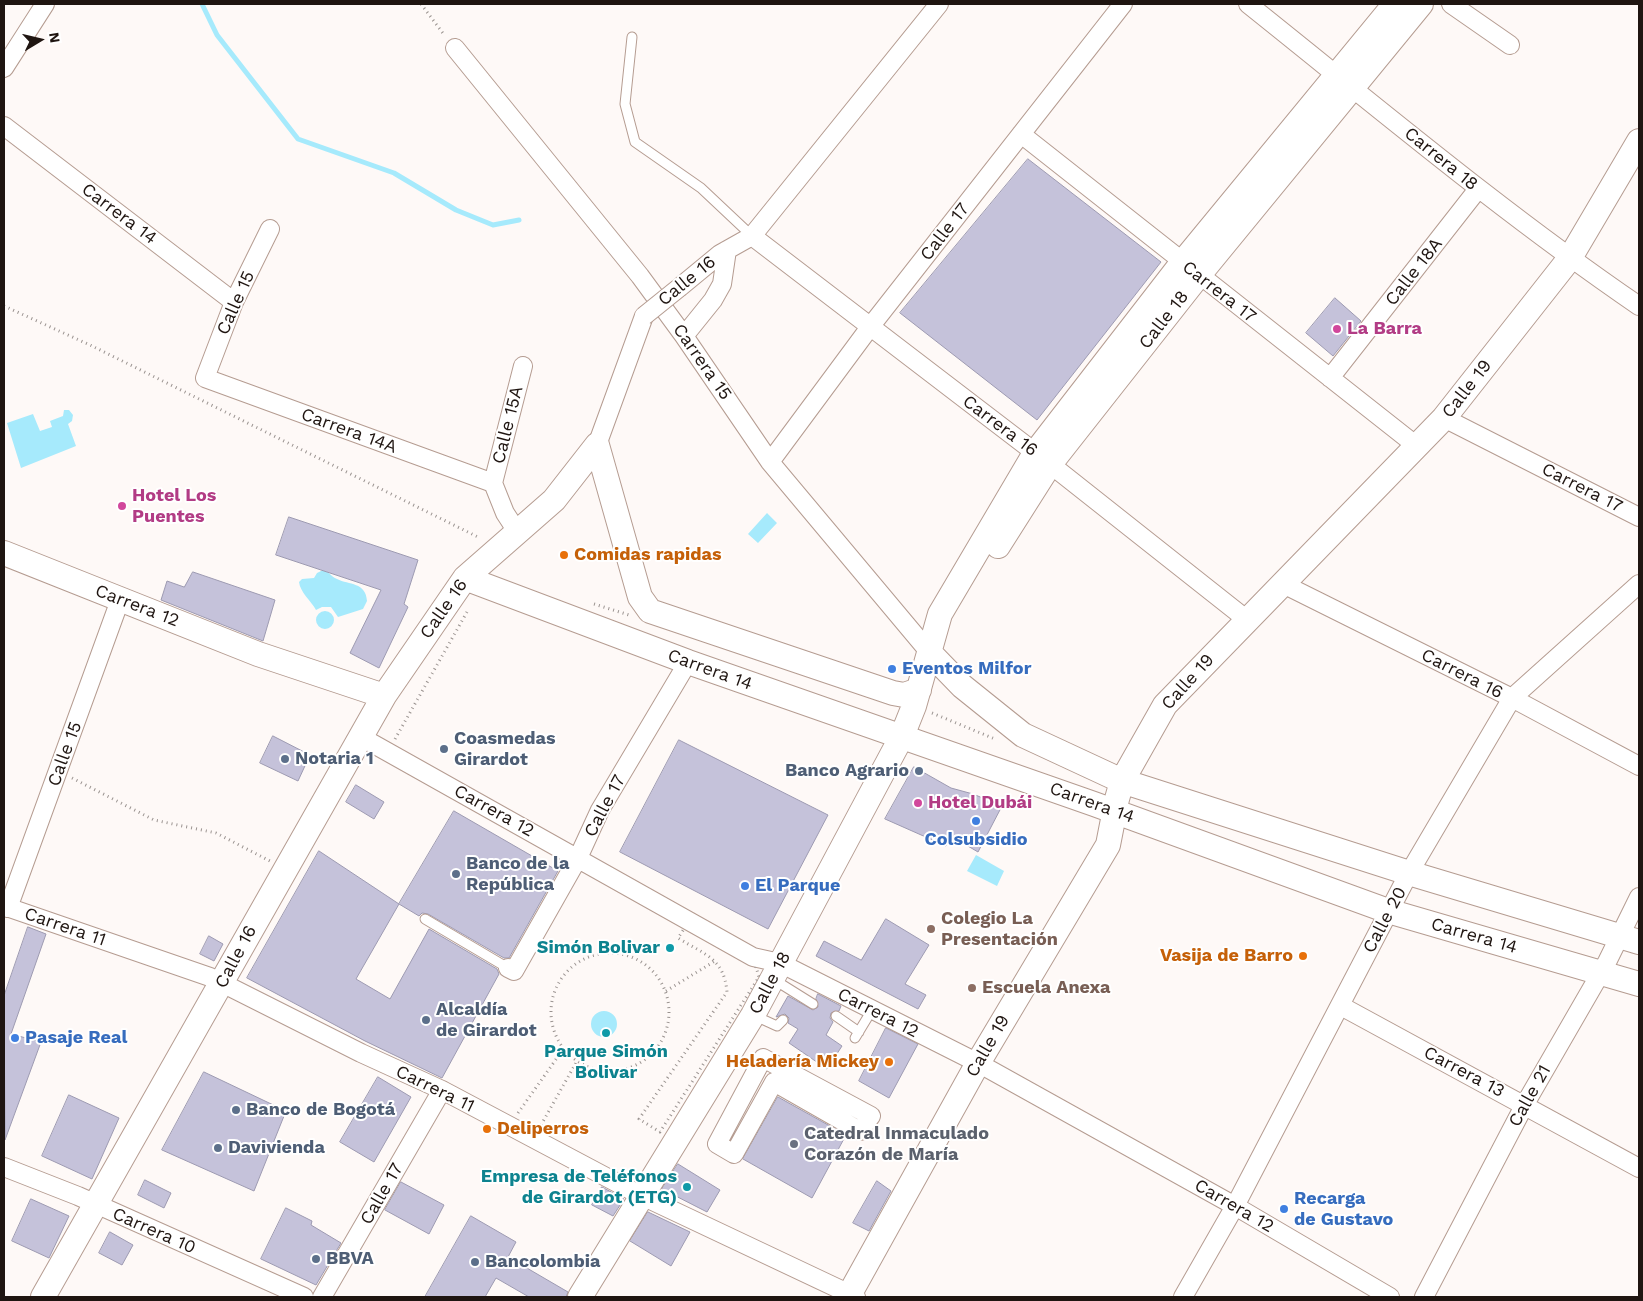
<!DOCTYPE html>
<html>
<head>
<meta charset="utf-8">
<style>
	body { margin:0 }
	#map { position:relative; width:1643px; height:1301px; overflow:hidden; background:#fef9f7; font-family:"Work Sans",sans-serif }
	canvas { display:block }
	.frame { position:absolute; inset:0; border:5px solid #1f1511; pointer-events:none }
	.north { position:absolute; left:15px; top:15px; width:50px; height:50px; -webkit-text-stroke:4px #fff; paint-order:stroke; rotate:81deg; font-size:14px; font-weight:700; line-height:20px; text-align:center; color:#1f1511 }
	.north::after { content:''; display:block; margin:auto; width:18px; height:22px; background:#1f1511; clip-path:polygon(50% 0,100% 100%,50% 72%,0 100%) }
</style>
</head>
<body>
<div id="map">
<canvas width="1643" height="1301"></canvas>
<div class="frame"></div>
<div class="north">N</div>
</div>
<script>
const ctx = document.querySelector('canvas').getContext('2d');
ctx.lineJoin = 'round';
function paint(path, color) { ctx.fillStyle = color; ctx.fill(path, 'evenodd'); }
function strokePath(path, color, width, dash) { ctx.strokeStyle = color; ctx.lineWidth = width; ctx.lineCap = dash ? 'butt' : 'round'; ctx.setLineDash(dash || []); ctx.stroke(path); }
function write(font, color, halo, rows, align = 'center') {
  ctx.font = font + ' "Work Sans",sans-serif'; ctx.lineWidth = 4; ctx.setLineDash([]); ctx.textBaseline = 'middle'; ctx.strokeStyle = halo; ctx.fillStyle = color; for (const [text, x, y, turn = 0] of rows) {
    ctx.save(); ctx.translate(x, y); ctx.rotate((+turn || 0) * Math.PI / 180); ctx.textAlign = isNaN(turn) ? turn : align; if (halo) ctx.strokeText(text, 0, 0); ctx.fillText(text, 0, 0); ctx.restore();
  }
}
paint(new Path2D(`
	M 64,410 L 69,410 L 73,415 L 72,421 L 68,424 L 76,446 L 21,468 L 7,423 L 33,414 L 40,431 L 52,427 L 50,421 L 63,416 Z
	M 767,513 L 777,523 L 758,543 L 748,534 Z
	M 323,570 C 330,572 331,577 337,579 C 349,585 366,582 367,601 L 363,609 L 338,617 L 331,607 L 322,607 L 316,610 C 311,601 300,592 299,582 L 302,579 L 314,578 L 317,573 Z
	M316 620a9 9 0 1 1 18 0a9 9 0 1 1-18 0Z
	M 976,855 L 1004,871 L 997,886 L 967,871 Z
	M591 1024a13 13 0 1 1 26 0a13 13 0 1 1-26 0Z`), '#a6eafc');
strokePath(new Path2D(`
	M 202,4 L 217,35 L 298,139 L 394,173 L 456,210 L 493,225 L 519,220`), '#a6eafc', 5);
const building = new Path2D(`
	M 1028,159 L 1161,262 L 1037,420 L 900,313 Z
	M 1335,298 L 1361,321 L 1333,356 L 1306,333 Z
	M 289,517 L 418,560 L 404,604 L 408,607 L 379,668 L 350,653 L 381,590 L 276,555 Z
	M 193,572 L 275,600 L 263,641 L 161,600 L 167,581 L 184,587 Z
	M 273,736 L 310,755 L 298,781 L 260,763 Z
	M 679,740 L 828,815 L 768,929 L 620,852 Z
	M 914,767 L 951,788 L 973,794 L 1002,806 L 978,852 L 951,836 L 946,846 L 885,819 Z
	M 356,785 L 384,802 L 374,819 L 346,802 Z
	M 454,811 L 558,871 L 509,958 L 504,958 L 428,914 L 422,913 L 419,916 L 399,904 Z
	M 319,851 L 399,904 L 356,979 L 390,999 L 429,929 L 497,969 L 499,974 L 442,1078 L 365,1041 L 247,978 Z
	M 886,919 L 929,945 L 905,984 L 926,995 L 918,1009 L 816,956 L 824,941 L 861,960 Z
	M 28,927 L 46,934 L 11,1034 L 41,1042 L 5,1140 L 4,996 Z
	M 209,936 L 223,944 L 214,961 L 200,954 Z
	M 818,994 L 841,1006 L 839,1011 L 831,1013 L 830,1018 L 833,1022 L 826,1035 L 842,1046 L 827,1069 L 789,1043 L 798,1029 L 788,1023 L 789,1018 L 785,1014 L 776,1017 L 788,996 L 813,1010 L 818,1007 L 816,999 Z
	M 886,1028 L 918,1044 L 889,1098 L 859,1081 Z
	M 204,1072 L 286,1111 L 254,1191 L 162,1150 Z
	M 378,1077 L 411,1097 L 374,1162 L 340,1142 Z
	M 69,1095 L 119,1118 L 92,1179 L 42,1156 Z
	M 778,1097 L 846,1135 L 812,1198 L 743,1159 Z
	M 678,1164 L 720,1190 L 707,1212 L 662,1189 Z
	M 145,1180 L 171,1193 L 164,1208 L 138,1195 Z
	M 877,1181 L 891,1191 L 869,1231 L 853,1223 Z
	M 401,1182 L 444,1205 L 429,1234 L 385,1210 Z
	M 602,1187 L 624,1199 L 613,1216 L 592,1205 Z
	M 31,1199 L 69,1216 L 49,1258 L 12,1241 Z
	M 286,1208 L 312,1221 L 311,1225 L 341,1243 L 316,1285 L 261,1259 Z
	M 648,1212 L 690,1232 L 671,1266 L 630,1241 Z
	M 471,1216 L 516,1242 L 508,1257 L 568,1292 L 566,1297 L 529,1297 L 496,1278 L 485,1297 L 425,1297 Z
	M 110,1232 L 133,1245 L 122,1265 L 99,1253 Z`);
paint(building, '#c5c2da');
strokePath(building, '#9d9ab1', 1);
const lane = new Path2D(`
	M 632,37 L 625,104 L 635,142 L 701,188 L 752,236
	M 425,919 L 508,968
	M 773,979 L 813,1004
	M 753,1015 L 777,1026 L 783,1020
	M 836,1016 L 859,1032
	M 855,1038 L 872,1010`);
const street = new Path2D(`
	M 1248,4 C 1377,107 1503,213 1639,306
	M 1451,4 L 1510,45
	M 455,48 L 640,276 L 684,336 L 770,462 L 930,653
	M 4,68 L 45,4
	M 4,126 L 234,302
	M 1021,134 L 1418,447
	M 270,229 L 234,302 L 205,378 L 493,483
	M 752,236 L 1050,464 L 1246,619
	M 680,287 L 720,254 L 752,236 L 939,4
	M 684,336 L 713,300 L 722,284 L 727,250
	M 1330,378 L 1478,189
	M 1444,418 L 1639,517
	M 597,445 L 644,316
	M 770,462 L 870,327 L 1123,4
	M 493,483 L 523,366
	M 493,483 L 505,513 L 518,533
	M 1283,584 L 1512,698 L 1639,766
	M 361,737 L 753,957 L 780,963 L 978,1063 L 1235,1206 L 1390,1297
	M 4,906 L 210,977 L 361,1053 L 442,1090 L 640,1195 L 856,1297
	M 8,908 L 120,600
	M 508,968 L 514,971 L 578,858 L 600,810 L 688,662
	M 1341,1006 L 1639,1168
	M 763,1058 L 871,1116 L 860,1131 L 774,1082 L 734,1154 L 717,1144 Z
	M 4,1167 L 78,1196 L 304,1297
	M 322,1297 L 442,1090
	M 1183,1297 L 1235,1206 L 1409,873 L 1512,698 L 1639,584
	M 1424,1297 L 1525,1104 L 1607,962 L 1639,897`);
const secondary = new Path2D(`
	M 597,445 L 640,597 L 650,611 L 893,693 L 904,695 L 919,690
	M 998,546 L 1050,464 L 1198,276 L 1421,4
	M 4,553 L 258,654 L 384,696
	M 465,578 L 688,662 L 1094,804 L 1388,911 L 1639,984
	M 930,653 L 962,686 L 1023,735 L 1122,781 L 1409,873 L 1639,942
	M 43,1297 L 384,696 L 465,578 L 554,500 L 597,445
	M 580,1297 L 753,1015 L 902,736 L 914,706 L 940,614 L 1035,453 L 1182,263 L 1395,4
	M 848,1297 L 978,1063 L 1108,845 L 1117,799 L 1122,781 L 1165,705 L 1444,418 L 1570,258 L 1639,141`);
strokePath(lane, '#b59c91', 11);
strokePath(street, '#b59c91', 20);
strokePath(secondary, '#b59c91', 26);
strokePath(new Path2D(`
	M 421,4 L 445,36
	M 4,306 L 90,345 L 480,538
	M 594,604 L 629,615
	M 932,713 L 995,739
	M 395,739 L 467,612
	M 72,778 L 154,820 L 216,833 L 270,861
	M 686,926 L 756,967 L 759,977 L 660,1132 L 639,1119 L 727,992 C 724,958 705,955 678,938 Z
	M551 1012a59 59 0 1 1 118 0a59 59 0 1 1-118 0Z
	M 666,991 L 715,961
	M 518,1113 L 564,1048
	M 541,1125 L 577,1061`), '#9a9390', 3, [1, 4]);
strokePath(lane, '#fff', 9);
strokePath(street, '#fff', 18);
strokePath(secondary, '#fff', 24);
const streetBridge = new Path2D(`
	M 644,316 L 680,287`);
strokePath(streetBridge, '#b59c91', 20, []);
strokePath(streetBridge, '#fff', 18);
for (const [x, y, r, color] of [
	[1337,329,5,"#d1479c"],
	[122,506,5,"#d1479c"],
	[564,555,5,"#e8710a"],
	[892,669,5,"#3f7fe0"],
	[444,749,5,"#5c6f8a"],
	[285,759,5,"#5c6f8a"],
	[919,771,5,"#5c6f8a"],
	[918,803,5,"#d1479c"],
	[976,821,5,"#3f7fe0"],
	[456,874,5,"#5c6f8a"],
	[745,886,5,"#3f7fe0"],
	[931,929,5,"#8d6e63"],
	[670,948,5,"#0f9aa8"],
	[1303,956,5,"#e8710a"],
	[972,988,5,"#8d6e63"],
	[426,1020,5,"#5c6f8a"],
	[606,1033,5,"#0f9aa8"],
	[15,1038,5,"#3f7fe0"],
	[889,1062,5,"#e8710a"],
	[236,1110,5,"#5c6f8a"],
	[487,1129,5,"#e8710a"],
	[794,1144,5,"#6b7280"],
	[218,1148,5,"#5c6f8a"],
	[687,1187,5,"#0f9aa8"],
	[1284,1209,5,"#3f7fe0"],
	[316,1259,5,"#5c6f8a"],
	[475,1262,5,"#5c6f8a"]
]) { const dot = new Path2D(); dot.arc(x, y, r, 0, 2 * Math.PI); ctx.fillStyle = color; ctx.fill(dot); strokePath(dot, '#fff', 2); }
write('18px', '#1f1511', '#fff', [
	["Carrera 18",1441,159,39],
	["Carrera 14",119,214,37],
	["Calle 17",945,232,-52],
	["Calle 18A",1414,272,-52],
	["Calle 16",687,281,-39],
	["Carrera 17",1219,292,38],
	["Calle 15",236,303,-66],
	["Calle 18",1164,320,-52],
	["Carrera 15",702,362,55],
	["Calle 19",1467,389,-52],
	["Calle 15A",508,425,-76],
	["Carrera 16",1000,426,37],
	["Carrera 14A",349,431,20],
	["Carrera 17",1582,488,27],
	["Carrera 12",137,606,21],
	["Calle 16",444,609,-55],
	["Carrera 14",710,670,20],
	["Carrera 16",1462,674,27],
	["Calle 19",1188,682,-48],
	["Calle 15",65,754,-70],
	["Carrera 14",1092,803,20],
	["Calle 17",605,806,-62],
	["Carrera 12",494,811,29],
	["Calle 20",1385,920,-62],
	["Carrera 11",65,927,19],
	["Carrera 14",1474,936,16],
	["Calle 16",236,957,-62],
	["Calle 18",770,983,-62],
	["Carrera 12",878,1013,27],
	["Calle 19",988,1046,-60],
	["Carrera 13",1464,1072,28],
	["Carrera 11",435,1089,26],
	["Calle 21",1530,1096,-61],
	["Calle 17",382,1194,-60],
	["Carrera 12",1234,1206,30],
	["Carrera 10",154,1231,24]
]);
write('bold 18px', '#b23c85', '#fff', [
	["La Barra",1347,329],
	["Hotel Los",132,496],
	["Puentes",132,517],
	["Hotel Dubái",928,803]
], 'left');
write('bold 18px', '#c56008', '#fff', [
	["Comidas rapidas",574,555],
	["Vasija de Barro",1293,956,"right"],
	["Heladería Mickey",879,1062,"right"],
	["Deliperros",497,1129]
], 'left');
write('bold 18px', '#366cbe', '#fff', [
	["Eventos Milfor",902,669],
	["Colsubsidio",976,840,"center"],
	["El Parque",755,886],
	["Pasaje Real",25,1038],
	["Recarga",1294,1199],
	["de Gustavo",1294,1220]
], 'left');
write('bold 18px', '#4e5e75', '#fff', [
	["Coasmedas",454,739],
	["Girardot",454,760],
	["Notaria 1",295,759],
	["Banco Agrario",909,771,"right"],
	["Banco de la",466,864],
	["República",466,885],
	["Alcaldía",436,1010],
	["de Girardot",436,1031],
	["Banco de Bogotá",246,1110],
	["Davivienda",228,1148],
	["BBVA",326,1259],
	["Bancolombia",485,1262]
], 'left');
write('bold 18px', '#785e54', '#fff', [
	["Colegio La",941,919],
	["Presentación",941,940],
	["Escuela Anexa",982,988]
], 'left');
write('bold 18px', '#0d838f', '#fff', [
	["Simón Bolivar",660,948],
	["Parque Simón",606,1052,"center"],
	["Bolivar",606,1073,"center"],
	["Empresa de Teléfonos",677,1177],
	["de Girardot (ETG)",677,1198]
], 'right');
write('bold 18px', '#5b616d', '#fff', [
	["Catedral Inmaculado",804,1134],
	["Corazón de María",804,1155]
], 'left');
</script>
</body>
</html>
